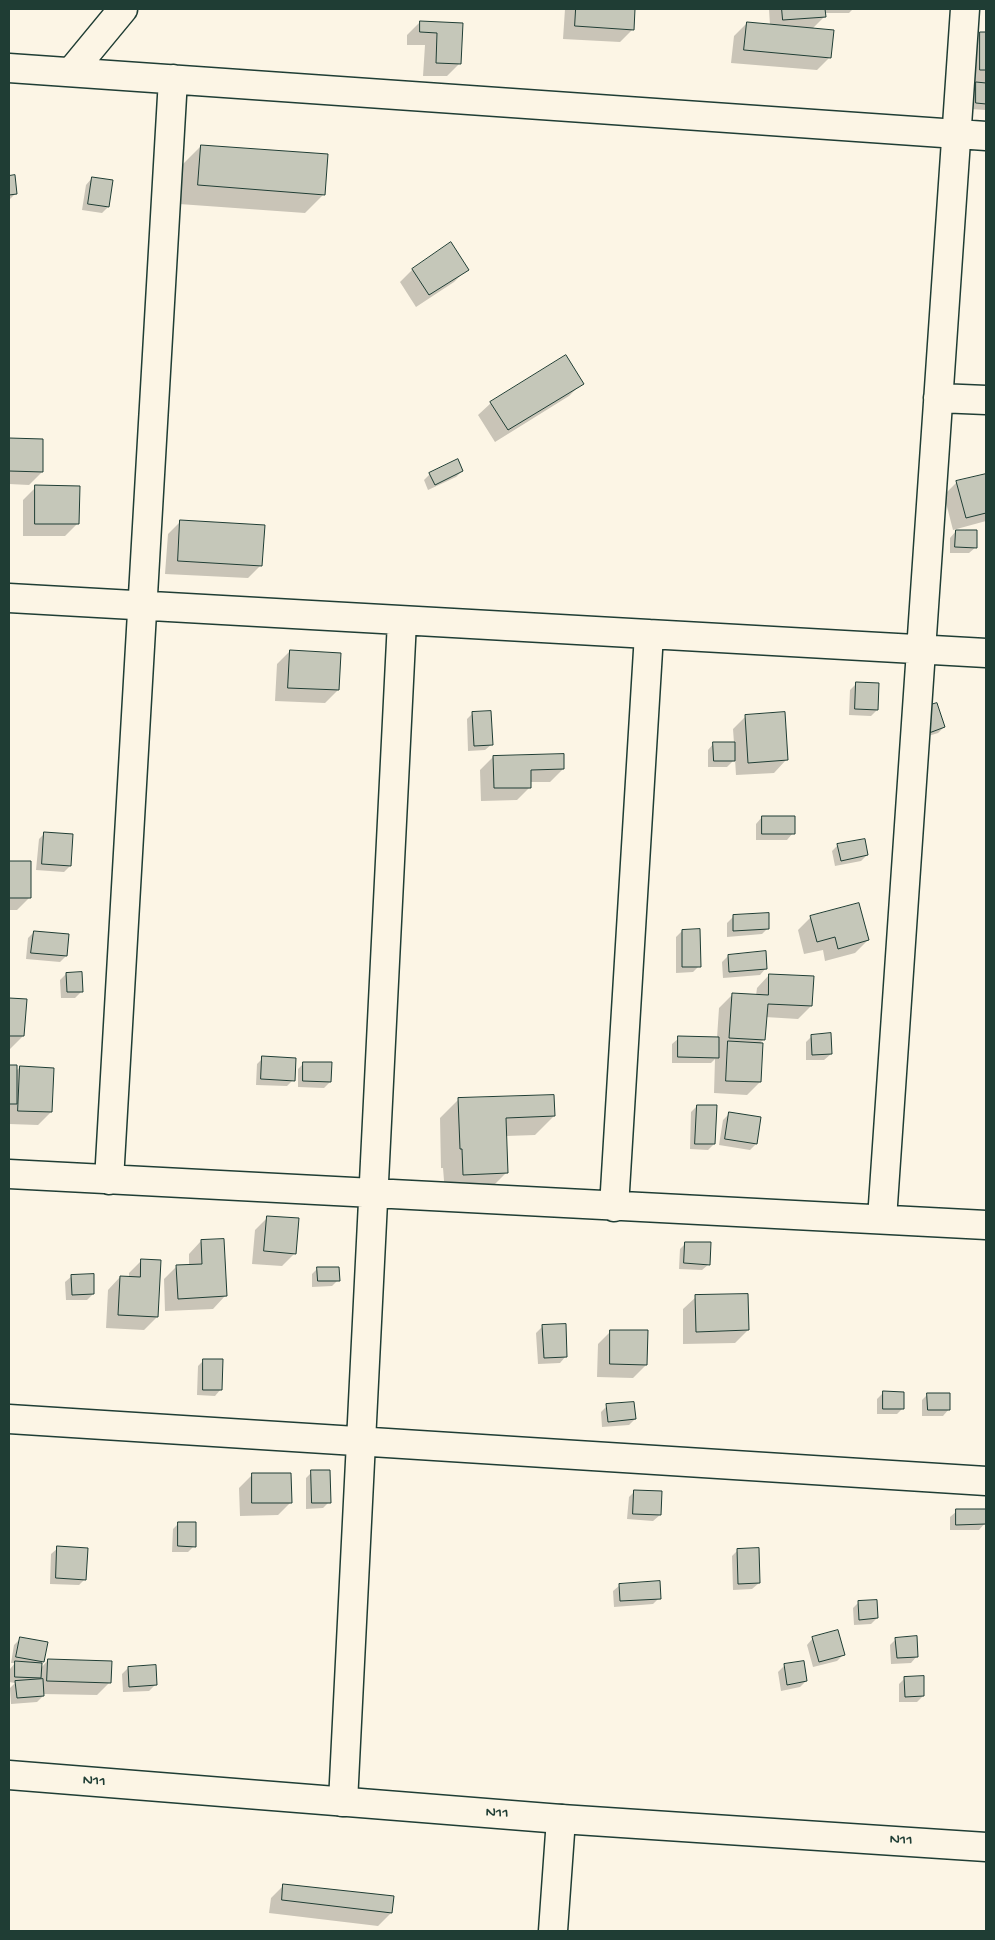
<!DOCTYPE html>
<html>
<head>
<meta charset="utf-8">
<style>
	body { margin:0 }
	#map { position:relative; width:995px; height:1940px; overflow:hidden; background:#fcf5e5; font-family:"Gochi Hand",sans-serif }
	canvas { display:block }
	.frame { position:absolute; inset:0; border:10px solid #1f3d34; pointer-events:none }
</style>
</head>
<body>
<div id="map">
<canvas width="995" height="1940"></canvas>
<div class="frame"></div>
</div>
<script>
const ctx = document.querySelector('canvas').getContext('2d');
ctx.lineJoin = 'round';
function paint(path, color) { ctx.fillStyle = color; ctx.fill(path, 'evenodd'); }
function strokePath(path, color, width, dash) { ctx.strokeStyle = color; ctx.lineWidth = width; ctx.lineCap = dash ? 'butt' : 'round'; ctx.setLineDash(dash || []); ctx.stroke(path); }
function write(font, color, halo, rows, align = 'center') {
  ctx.font = font + ' "Gochi Hand",sans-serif'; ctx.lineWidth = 4; ctx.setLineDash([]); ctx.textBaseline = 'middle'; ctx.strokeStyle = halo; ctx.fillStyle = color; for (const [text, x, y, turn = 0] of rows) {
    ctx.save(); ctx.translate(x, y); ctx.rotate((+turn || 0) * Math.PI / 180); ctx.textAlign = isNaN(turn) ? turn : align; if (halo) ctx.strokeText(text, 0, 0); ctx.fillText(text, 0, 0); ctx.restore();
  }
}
paint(new Path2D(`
	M 565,9 L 634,9 L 633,29 L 620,42 L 563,39 Z
	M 769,9 L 853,9 L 849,13 L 824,13 L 824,17 L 812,29 L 830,57 L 817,70 L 731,63 L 734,36 L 747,23 L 770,25 Z
	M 420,22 L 462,24 L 460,63 L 447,76 L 423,76 L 425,45 L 407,45 L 407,35 Z
	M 980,33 L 986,33 L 986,110 L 970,109 L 971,90 L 978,82 L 967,82 L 967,46 Z
	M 201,146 L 324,194 L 305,213 L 179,204 L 182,165 Z
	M 9,177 L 14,177 L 15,194 L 9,200 Z
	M 92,178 L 108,207 L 102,213 L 82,210 L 86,185 Z
	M 451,244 L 467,269 L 454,282 L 416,307 L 400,282 L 412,270 Z
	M 582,383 L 569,396 L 495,442 L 478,415 L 491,403 Z
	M 9,440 L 42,440 L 42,472 L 29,485 L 9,484 Z
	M 462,471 L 456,477 L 428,490 L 424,480 L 430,474 Z
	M 986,475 L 986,521 L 953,530 L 944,495 L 957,482 Z
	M 36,487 L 78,523 L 65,536 L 23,536 L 23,500 Z
	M 181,521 L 261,565 L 248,578 L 165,574 L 168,534 Z
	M 956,531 L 976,547 L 969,553 L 950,553 L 950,538 Z
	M 290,651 L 338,690 L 325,703 L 275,701 L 277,664 Z
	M 856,684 L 877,710 L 871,716 L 849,715 L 850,690 Z
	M 473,713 L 492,744 L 485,750 L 468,751 L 467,719 Z
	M 746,716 L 786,760 L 774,773 L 736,775 L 735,759 L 727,767 L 708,767 L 708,750 L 714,743 L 734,743 L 733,729 Z
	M 915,716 L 944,727 L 938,733 L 922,738 Z
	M 493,757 L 563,769 L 550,782 L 529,782 L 530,787 L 517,800 L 481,801 L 480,770 Z
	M 762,817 L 793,833 L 787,840 L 756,840 L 756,824 Z
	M 45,833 L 70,866 L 64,872 L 36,870 L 39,839 Z
	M 838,845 L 867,855 L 861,861 L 835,866 L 832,851 Z
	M 9,862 L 30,862 L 30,897 L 17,910 L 9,910 Z
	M 733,917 L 768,928 L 762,934 L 727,937 L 727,923 Z
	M 811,917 L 868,940 L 855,953 L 825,961 L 823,950 L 804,954 L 798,930 Z
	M 682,931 L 699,966 L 693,972 L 676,973 L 676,937 Z
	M 34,932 L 66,956 L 60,962 L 26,959 L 28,938 Z
	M 728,956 L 766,968 L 760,975 L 723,978 L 722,962 Z
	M 66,974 L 81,992 L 75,998 L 61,998 L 60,980 Z
	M 769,975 L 811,1006 L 798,1019 L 765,1017 L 764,1039 L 759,1044 L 760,1082 L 747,1095 L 714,1093 L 715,1059 L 711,1063 L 672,1063 L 672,1044 L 679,1038 L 717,1038 L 719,1008 L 732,995 L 756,996 L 757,988 Z
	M 9,999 L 25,1000 L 23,1036 L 10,1049 L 9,1049 Z
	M 812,1036 L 831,1054 L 824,1060 L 806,1060 L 806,1042 Z
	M 263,1058 L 293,1080 L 287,1086 L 256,1085 L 257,1064 Z
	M 304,1063 L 330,1082 L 324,1088 L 298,1087 L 298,1069 Z
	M 9,1066 L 15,1066 L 15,1072 L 20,1067 L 51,1112 L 38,1125 L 9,1124 Z
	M 459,1099 L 554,1116 L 535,1135 L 506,1136 L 507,1172 L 488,1191 L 445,1193 L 443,1168 L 441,1168 L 440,1118 Z
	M 697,1106 L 714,1144 L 708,1150 L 690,1149 L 691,1112 Z
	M 729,1114 L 756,1144 L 750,1150 L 719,1145 L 723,1120 Z
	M 268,1217 L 295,1253 L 282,1266 L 252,1264 L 255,1230 Z
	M 201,1241 L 225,1296 L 213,1309 L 165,1311 L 164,1279 L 177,1266 L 189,1266 L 189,1254 Z
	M 686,1243 L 709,1264 L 702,1270 L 679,1269 L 680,1249 Z
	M 142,1260 L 157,1317 L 144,1330 L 106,1328 L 108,1290 L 120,1277 L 129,1278 L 129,1273 Z
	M 318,1268 L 338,1280 L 332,1286 L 312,1287 L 312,1274 Z
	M 72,1276 L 93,1294 L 87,1300 L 66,1300 L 65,1282 Z
	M 696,1297 L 748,1330 L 735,1343 L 683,1344 L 683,1309 Z
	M 543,1326 L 566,1356 L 560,1363 L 538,1364 L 536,1333 Z
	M 611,1331 L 646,1365 L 633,1378 L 597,1377 L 598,1344 Z
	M 204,1360 L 221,1389 L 215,1396 L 197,1395 L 198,1366 Z
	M 884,1392 L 903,1408 L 897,1414 L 877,1414 L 877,1399 Z
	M 928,1394 L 949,1409 L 943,1416 L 922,1416 L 922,1400 Z
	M 607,1406 L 635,1419 L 629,1425 L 602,1427 L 601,1412 Z
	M 312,1472 L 329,1502 L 323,1508 L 306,1509 L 306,1478 Z
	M 252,1475 L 291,1502 L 278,1515 L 240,1516 L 239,1488 Z
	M 635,1491 L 660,1515 L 653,1521 L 627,1519 L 629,1497 Z
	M 957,1511 L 985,1523 L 979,1530 L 950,1530 L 950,1517 Z
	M 179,1523 L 194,1546 L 188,1552 L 172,1552 L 173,1529 Z
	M 58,1548 L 85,1579 L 79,1585 L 50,1584 L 51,1554 Z
	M 738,1550 L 759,1583 L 752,1589 L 733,1590 L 732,1556 Z
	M 620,1585 L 659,1598 L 653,1604 L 614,1607 L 613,1591 Z
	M 859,1602 L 877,1618 L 871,1624 L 854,1625 L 853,1608 Z
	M 813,1638 L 844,1654 L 837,1661 L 813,1667 L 807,1645 Z
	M 20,1639 L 43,1661 L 41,1668 L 48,1660 L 110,1682 L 97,1695 L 43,1694 L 43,1696 L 37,1702 L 11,1704 L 10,1688 L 15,1683 L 9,1682 L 10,1669 L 15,1663 L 11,1663 L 14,1645 Z
	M 896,1639 L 917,1656 L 911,1663 L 891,1664 L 890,1645 Z
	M 784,1666 L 806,1681 L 800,1687 L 781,1691 L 778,1672 Z
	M 128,1668 L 155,1685 L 149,1691 L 123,1692 L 122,1674 Z
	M 905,1678 L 923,1696 L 917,1702 L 899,1702 L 899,1684 Z
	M 284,1885 L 391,1913 L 378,1926 L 269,1913 L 271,1898 Z`), '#0003');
const building = new Path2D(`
	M 576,9 L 635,9 L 634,30 L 575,26 Z
	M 782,9 L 825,9 L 826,17 L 783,20 Z
	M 420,21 L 463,23 L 461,64 L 436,63 L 437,33 L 420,32 Z
	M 747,22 L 834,30 L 831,58 L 744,50 Z
	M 980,32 L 986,32 L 986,70 L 980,70 Z
	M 976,82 L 986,83 L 986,104 L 976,103 Z
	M 201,145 L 328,154 L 325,195 L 198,185 Z
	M 15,175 L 17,194 L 9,195 L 9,176 Z
	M 92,177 L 113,180 L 109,207 L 88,204 Z
	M 451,242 L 469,270 L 429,295 L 412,269 Z
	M 566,355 L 584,384 L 508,430 L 490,402 Z
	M 9,438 L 43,439 L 43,472 L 9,471 Z
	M 458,459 L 463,471 L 435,485 L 429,473 Z
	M 986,474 L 986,513 L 966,518 L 956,481 Z
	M 35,485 L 80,486 L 79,524 L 35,524 Z
	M 180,520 L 265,525 L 262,566 L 178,561 Z
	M 956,530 L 977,530 L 977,548 L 955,547 Z
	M 290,650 L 341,653 L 339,690 L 288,688 Z
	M 856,682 L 879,683 L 878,710 L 855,709 Z
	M 937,703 L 945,727 L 929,733 L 920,708 Z
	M 491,711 L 493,745 L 474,746 L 472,712 Z
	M 785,712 L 788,760 L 748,763 L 745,715 Z
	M 713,742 L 735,742 L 735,761 L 714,761 Z
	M 564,754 L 564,769 L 531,770 L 531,788 L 494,788 L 493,756 Z
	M 762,816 L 795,816 L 795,834 L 762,834 Z
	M 44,832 L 73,834 L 71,866 L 42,864 Z
	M 865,839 L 868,855 L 841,861 L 837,844 Z
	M 9,861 L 31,861 L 31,898 L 9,898 Z
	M 859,903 L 869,940 L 838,949 L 835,937 L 817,942 L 810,916 Z
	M 769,913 L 769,929 L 733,931 L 733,915 Z
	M 700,929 L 701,967 L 682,967 L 682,930 Z
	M 34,931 L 69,934 L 67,956 L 31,953 Z
	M 766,951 L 767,969 L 729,972 L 728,955 Z
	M 82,972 L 83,992 L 67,992 L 66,973 Z
	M 769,974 L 814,976 L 812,1006 L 768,1004 L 765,1040 L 729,1038 L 732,993 L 768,995 Z
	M 9,998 L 27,999 L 24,1036 L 9,1036 Z
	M 831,1033 L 832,1054 L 812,1055 L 811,1035 Z
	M 678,1036 L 719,1037 L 719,1058 L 678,1057 Z
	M 728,1041 L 763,1043 L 761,1082 L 726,1081 Z
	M 262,1056 L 296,1058 L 295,1081 L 261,1079 Z
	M 303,1062 L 332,1062 L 331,1082 L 303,1081 Z
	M 9,1065 L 17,1065 L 17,1104 L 9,1104 Z
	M 20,1066 L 54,1068 L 52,1112 L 18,1111 Z
	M 554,1095 L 555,1116 L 506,1118 L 508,1173 L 463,1175 L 462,1149 L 460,1149 L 458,1098 Z
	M 697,1105 L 717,1105 L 715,1144 L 695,1144 Z
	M 729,1112 L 761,1117 L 757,1144 L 725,1139 Z
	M 267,1216 L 299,1218 L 296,1254 L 264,1251 Z
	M 224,1239 L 227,1296 L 178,1299 L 176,1265 L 202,1264 L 201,1240 Z
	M 685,1242 L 711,1242 L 710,1265 L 684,1263 Z
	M 141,1259 L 161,1260 L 158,1317 L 118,1315 L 120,1276 L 140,1277 Z
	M 317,1267 L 339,1267 L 340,1281 L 318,1281 Z
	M 94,1274 L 94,1294 L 72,1295 L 71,1275 Z
	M 748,1294 L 749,1330 L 696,1332 L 695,1295 Z
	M 566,1324 L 567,1357 L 544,1358 L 542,1325 Z
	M 610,1330 L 648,1330 L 647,1365 L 610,1364 Z
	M 203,1359 L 223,1359 L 222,1390 L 203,1390 Z
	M 883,1391 L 904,1392 L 904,1409 L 883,1409 Z
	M 927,1393 L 950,1393 L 950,1410 L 928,1410 Z
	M 634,1402 L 636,1419 L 608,1422 L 606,1404 Z
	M 311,1470 L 330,1470 L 331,1503 L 312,1503 Z
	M 252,1473 L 291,1473 L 292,1503 L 252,1503 Z
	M 634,1490 L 662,1491 L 661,1515 L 633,1514 Z
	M 956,1509 L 986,1509 L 986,1524 L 956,1525 Z
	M 178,1522 L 196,1522 L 196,1547 L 178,1546 Z
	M 57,1546 L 88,1548 L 86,1580 L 56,1578 Z
	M 759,1548 L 760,1583 L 738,1584 L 737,1549 Z
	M 660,1581 L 661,1599 L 620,1601 L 619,1584 Z
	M 877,1600 L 878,1618 L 859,1620 L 858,1601 Z
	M 838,1630 L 845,1655 L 819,1662 L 812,1637 Z
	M 917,1636 L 918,1657 L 897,1658 L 895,1638 Z
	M 20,1637 L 48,1642 L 44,1662 L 16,1657 Z
	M 48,1659 L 112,1661 L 111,1683 L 47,1681 Z
	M 15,1661 L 42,1663 L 41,1678 L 15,1677 Z
	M 804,1661 L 807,1681 L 787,1685 L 784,1664 Z
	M 156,1665 L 157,1685 L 129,1687 L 128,1667 Z
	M 924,1676 L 924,1696 L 905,1697 L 904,1677 Z
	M 43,1679 L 44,1696 L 17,1698 L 15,1681 Z
	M 283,1884 L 394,1896 L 392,1913 L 282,1900 Z`);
paint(building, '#c5c7b9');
strokePath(building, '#1f3d34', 1);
const street = new Path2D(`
	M 9,68 L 986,136
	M 71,72 L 123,9
	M 938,398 L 986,400
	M 9,598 L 986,653
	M 9,1174 L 986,1225
	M 109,1180 L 173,79
	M 614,1207 L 649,634
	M 882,1219 L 965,9
	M 9,1419 L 986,1481
	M 343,1802 L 402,621
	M 553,1931 L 561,1819`);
const primary = new Path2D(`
	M 9,1775 L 561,1819 L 986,1847`);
strokePath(street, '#1f3d34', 31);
strokePath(primary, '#1f3d34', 31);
strokePath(street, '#fcf5e5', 28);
strokePath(primary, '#fcf5e5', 28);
write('16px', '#1f3d34', '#fcf5e5', [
	["N11",94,1782,5],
	["N11",497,1814,4],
	["N11",901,1841,4]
]);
</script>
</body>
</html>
